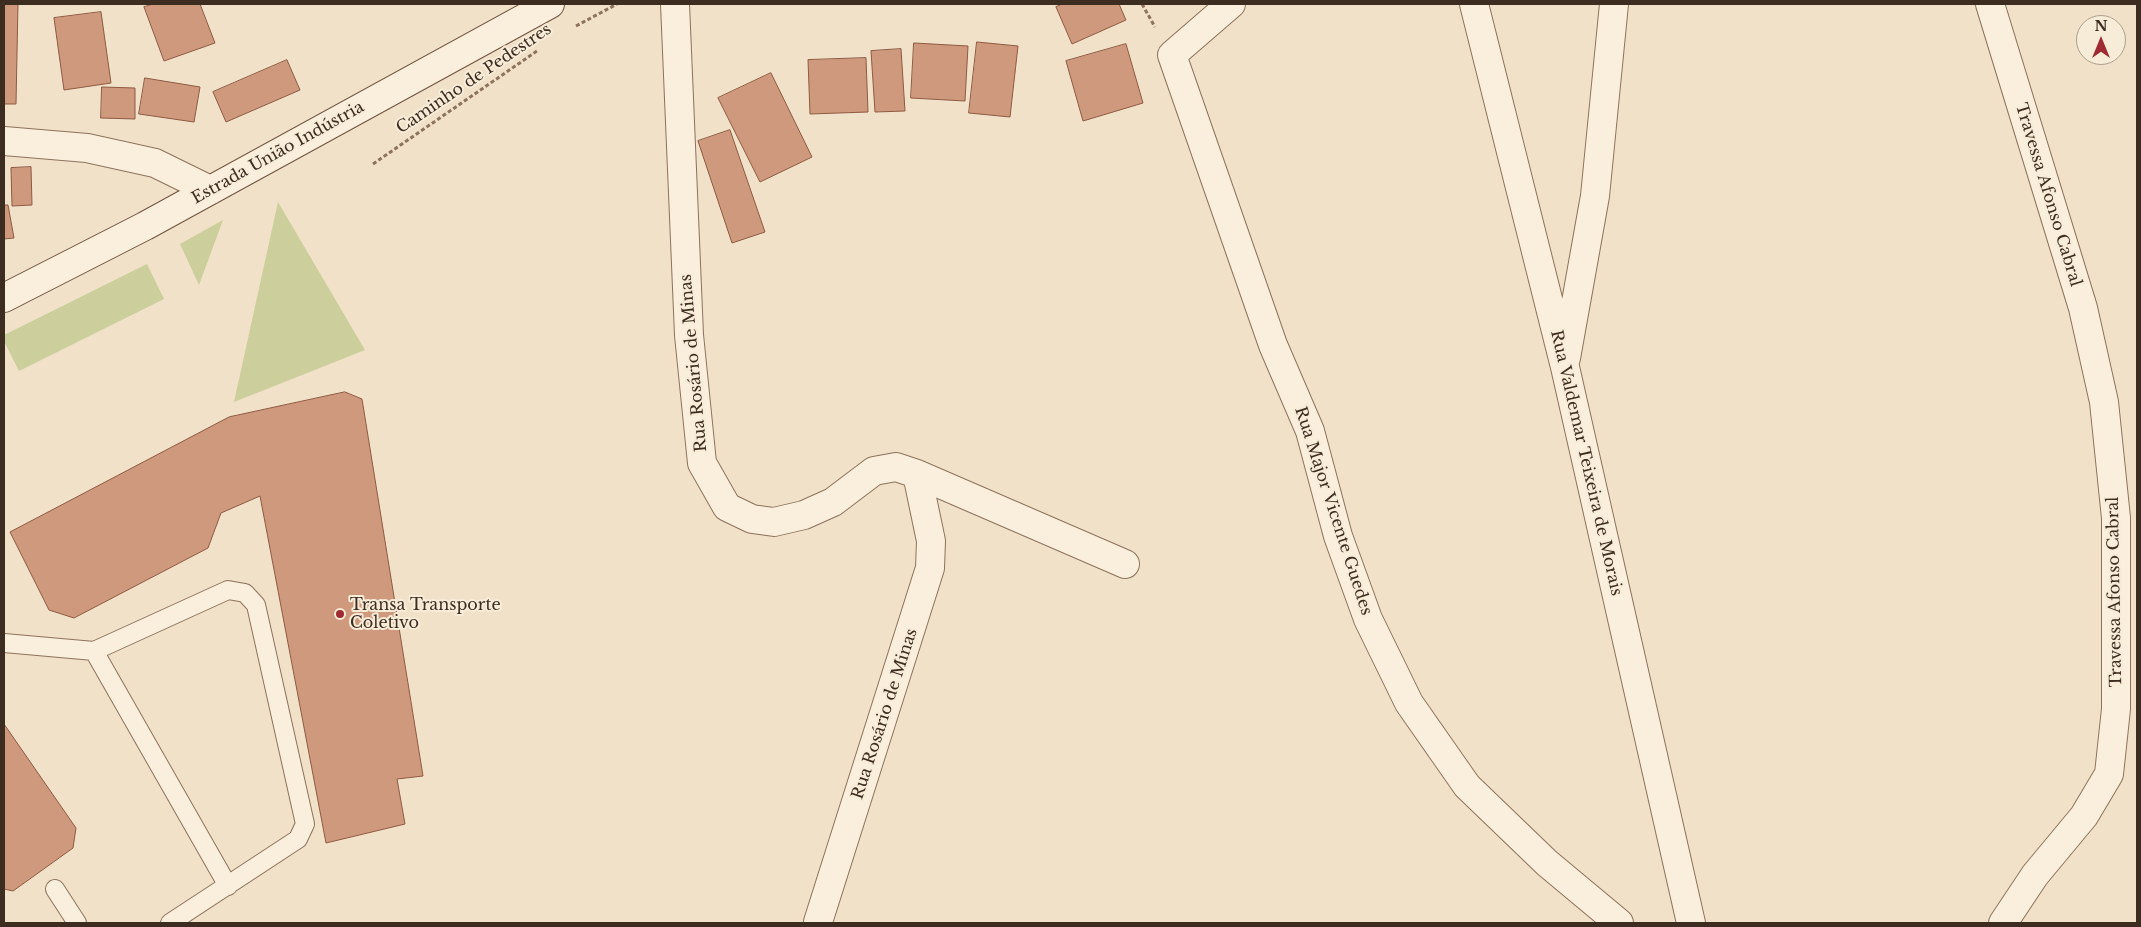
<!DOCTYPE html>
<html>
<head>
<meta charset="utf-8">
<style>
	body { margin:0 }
	#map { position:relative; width:2141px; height:927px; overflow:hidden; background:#f0e1c8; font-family:"Libre Baskerville",serif }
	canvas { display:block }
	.frame { position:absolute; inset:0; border:5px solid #3d2c20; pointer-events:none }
	.north { position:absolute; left:2076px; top:15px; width:50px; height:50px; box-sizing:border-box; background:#f7ecd8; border:1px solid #ad9f8e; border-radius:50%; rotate:0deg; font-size:14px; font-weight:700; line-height:20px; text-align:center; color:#3d2c20 }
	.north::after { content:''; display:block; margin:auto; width:18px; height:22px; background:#9e2a33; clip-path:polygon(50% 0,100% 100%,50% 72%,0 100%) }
</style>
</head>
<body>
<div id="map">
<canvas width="2141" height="927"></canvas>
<div class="frame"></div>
<div class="north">N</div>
</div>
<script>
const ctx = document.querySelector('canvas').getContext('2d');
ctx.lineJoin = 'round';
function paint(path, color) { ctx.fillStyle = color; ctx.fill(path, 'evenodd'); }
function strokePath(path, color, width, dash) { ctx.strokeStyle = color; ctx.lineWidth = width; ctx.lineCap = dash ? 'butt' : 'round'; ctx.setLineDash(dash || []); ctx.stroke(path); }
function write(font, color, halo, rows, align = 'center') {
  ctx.font = font + ' "Libre Baskerville",serif'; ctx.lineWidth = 4; ctx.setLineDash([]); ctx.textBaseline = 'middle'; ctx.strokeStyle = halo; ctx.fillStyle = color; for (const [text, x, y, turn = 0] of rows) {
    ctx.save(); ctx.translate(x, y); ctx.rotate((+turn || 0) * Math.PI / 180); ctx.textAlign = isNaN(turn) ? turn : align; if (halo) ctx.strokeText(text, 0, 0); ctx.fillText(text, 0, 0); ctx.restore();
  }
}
paint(new Path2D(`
	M 278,202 L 365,350 L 234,402 Z
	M 223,220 L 199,285 L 180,244 Z
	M 147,264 L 164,299 L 19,371 L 4,341 L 4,335 Z`), '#cccf9b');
const building = new Path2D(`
	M 4,4 L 18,4 L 16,104 L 4,104 Z
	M 154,4 L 200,4 L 215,43 L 164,61 L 144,7 Z
	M 1063,4 L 1119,4 L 1126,20 L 1072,44 L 1056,7 Z
	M 101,12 L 111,83 L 64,90 L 54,18 Z
	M 977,42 L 1018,46 L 1010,117 L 969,113 Z
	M 914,43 L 968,46 L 965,101 L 911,98 Z
	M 1126,44 L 1143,103 L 1083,121 L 1066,61 Z
	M 901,49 L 905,111 L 875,112 L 871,51 Z
	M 866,58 L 868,112 L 810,114 L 808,60 Z
	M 287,60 L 300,90 L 226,122 L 213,92 Z
	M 771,73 L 812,157 L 760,182 L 718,98 Z
	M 145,78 L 200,87 L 194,122 L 139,114 Z
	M 102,87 L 135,88 L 135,119 L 101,118 Z
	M 730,130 L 765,232 L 732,243 L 698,141 Z
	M 31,167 L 32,205 L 12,206 L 11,168 Z
	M 4,205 L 8,205 L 14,238 L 4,239 Z
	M 345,392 L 362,399 L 423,776 L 397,779 L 405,824 L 326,843 L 260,496 L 221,513 L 208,548 L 74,618 L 49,610 L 10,532 L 229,417 Z
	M 4,724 L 76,828 L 73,848 L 13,891 L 4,889 Z`);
paint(building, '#cf997d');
strokePath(building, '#8d5a41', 1);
const lane = new Path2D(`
	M 4,643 L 94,651 L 228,590 L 245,593 L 256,605 L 305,824 L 298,839 L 170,923
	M 94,651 L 228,886
	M 55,889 L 77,923`);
const street = new Path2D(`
	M 675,4 L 689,335 L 702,463 L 727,507 L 752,519 L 774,522 L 804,515 L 833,502 L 874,471 L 896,467 L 917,474 L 1125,564
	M 1231,4 L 1172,55 L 1273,345 L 1310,431 L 1338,536 L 1368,619 L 1409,703 L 1467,786 L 1547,863 L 1619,923
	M 1474,4 L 1565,367 L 1691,923
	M 1990,4 L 2083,308 L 2104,402 L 2116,518 L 2116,709 L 2109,774 L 2084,816 L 2035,875 L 2003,923
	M 4,141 L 87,148 L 155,163 L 210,190
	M 1566,358 L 1595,196 L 1614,4
	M 818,922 L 930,568 L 931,541 L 917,474`);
const secondary = new Path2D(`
	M 4,298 L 145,226 L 550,4`);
strokePath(lane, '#8d725c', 20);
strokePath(street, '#8d725c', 30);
strokePath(secondary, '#6f533f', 30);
strokePath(new Path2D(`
	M 1142,4 L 1155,27
	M 576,26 L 617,4
	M 373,164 L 537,51`), '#8d725c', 3, [4, 2.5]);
strokePath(lane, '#faefdc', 18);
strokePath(street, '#faefdc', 28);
strokePath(secondary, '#faefdc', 28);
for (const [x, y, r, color] of [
	[340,614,5,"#9e2a33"]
]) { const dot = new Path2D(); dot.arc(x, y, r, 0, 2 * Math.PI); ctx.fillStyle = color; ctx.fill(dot); strokePath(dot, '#f7ecd8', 2); }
write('16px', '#3d2c20', '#f7ecd8', [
	["Caminho de Pedestres",474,79,-34],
	["Estrada União Indústria",278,153,-29],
	["Travessa Afonso Cabral",2048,195,73],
	["Rua Rosário de Minas",694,363,-95],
	["Rua Valdemar Teixeira de Morais",1586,463,77],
	["Rua Major Vicente Guedes",1333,511,72],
	["Travessa Afonso Cabral",2115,592,-91],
	["Rua Rosário de Minas",885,714,-72]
]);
write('16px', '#3d2c20', '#f7ecd8', [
	["Transa Transporte",350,605],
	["Coletivo",350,623]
], 'left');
</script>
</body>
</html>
